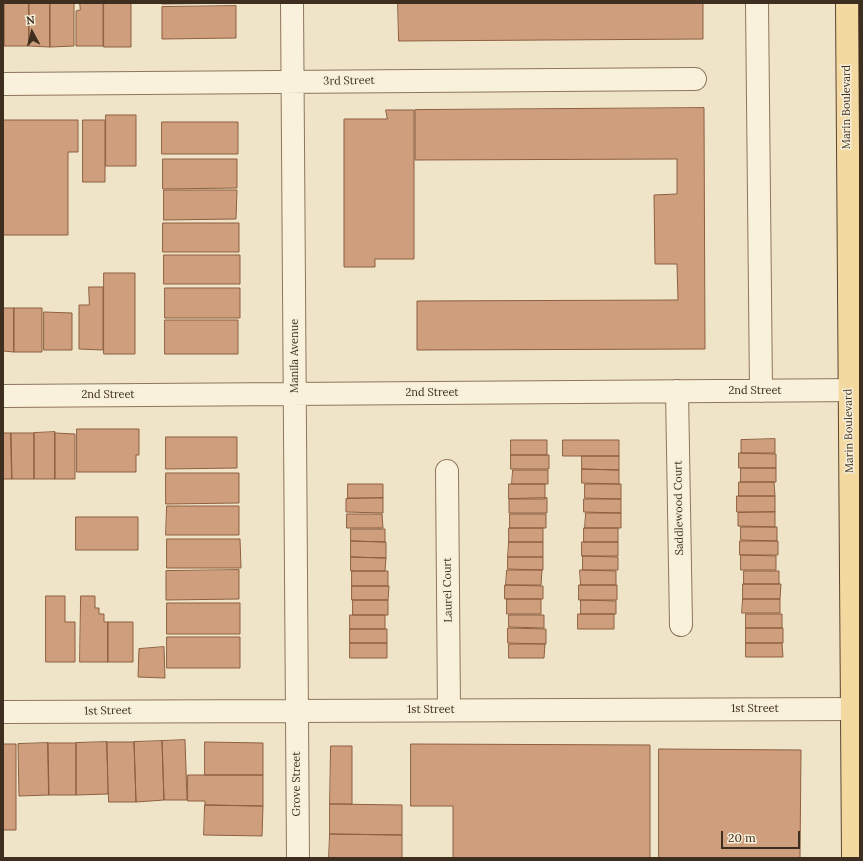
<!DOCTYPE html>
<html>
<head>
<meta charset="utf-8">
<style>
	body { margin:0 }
	#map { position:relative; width:863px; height:861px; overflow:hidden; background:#f0e4c8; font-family:Lora,serif }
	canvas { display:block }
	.frame { position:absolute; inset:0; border:4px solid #3d2e20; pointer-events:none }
	.north { position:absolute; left:12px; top:12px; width:40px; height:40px; -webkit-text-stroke:3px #f7eed8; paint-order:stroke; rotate:353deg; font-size:11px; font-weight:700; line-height:16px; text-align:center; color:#3d2e20 }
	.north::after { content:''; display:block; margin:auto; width:14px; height:18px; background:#3d2e20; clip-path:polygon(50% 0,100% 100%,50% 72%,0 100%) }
	.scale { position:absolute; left:721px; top:831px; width:79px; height:18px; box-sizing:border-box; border:2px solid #3d2e20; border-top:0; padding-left:5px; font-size:12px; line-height:14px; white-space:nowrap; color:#3d2e20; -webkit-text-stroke:3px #f7eed8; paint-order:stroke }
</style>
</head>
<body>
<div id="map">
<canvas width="863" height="861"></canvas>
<div class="frame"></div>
<div class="north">N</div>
<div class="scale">20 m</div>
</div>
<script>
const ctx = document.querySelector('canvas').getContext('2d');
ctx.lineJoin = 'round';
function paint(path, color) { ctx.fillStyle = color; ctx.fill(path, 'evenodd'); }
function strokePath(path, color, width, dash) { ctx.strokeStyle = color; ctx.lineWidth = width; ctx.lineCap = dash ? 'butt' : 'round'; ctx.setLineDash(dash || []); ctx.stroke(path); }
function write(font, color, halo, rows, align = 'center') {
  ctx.font = font + ' Lora,serif'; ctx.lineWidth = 3; ctx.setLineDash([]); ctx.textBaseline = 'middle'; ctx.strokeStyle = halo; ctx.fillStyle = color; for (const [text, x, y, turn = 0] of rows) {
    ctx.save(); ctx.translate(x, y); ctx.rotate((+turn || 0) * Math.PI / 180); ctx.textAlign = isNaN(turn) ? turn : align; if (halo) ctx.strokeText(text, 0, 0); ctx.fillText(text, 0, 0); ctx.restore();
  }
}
const building = new Path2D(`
	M 3,3 L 4,3 L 4,46 L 3,46 Z
	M 4,3 L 29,3 L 29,46 L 4,46 Z
	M 29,3 L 50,3 L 50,47 L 29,46 Z
	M 50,3 L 74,3 L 74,46 L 50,47 Z
	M 80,3 L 103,3 L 103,46 L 76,46 L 76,11 L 80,10 Z
	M 104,3 L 131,3 L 131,47 L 104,47 Z
	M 162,3 L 237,3 L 162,4 Z
	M 398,3 L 703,3 L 703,39 L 399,41 Z
	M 236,6 L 236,38 L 162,39 L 162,7 Z
	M 704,108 L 705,349 L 417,350 L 417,301 L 678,300 L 677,264 L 655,264 L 654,195 L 677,194 L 677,159 L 415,160 L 415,110 Z
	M 386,110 L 414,110 L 414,259 L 375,259 L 375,267 L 344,267 L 344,119 L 387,119 Z
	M 106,115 L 136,115 L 136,166 L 106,166 Z
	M 3,120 L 78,120 L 78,152 L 68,152 L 68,235 L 3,235 Z
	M 83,120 L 105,120 L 105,182 L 83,182 Z
	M 162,122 L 238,122 L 238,154 L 162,154 Z
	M 163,159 L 237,159 L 237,188 L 163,189 Z
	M 164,190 L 237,190 L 236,219 L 164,220 Z
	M 163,223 L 239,223 L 239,252 L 163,252 Z
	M 164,255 L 240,255 L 240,284 L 164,284 Z
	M 104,273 L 135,273 L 135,354 L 104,354 Z
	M 89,287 L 103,287 L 103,350 L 79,349 L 79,305 L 89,305 Z
	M 165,288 L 240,288 L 240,318 L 165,318 Z
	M 3,308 L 14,308 L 14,352 L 3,351 Z
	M 14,308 L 42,308 L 42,352 L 14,352 Z
	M 44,312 L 72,313 L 72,350 L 44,350 Z
	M 165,320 L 238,320 L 238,354 L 165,354 Z
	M 77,429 L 139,429 L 139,455 L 136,455 L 136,472 L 77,472 Z
	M 55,432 L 55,479 L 34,479 L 34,433 Z
	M 3,433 L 11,433 L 12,479 L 3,479 Z
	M 11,433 L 34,433 L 34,479 L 12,479 Z
	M 55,433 L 75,434 L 75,479 L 55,479 Z
	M 166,437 L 237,437 L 237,468 L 166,469 Z
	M 775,439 L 775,453 L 741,453 L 741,440 Z
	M 511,440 L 547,440 L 547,455 L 511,455 Z
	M 563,440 L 619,440 L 619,456 L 563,456 Z
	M 739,453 L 776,454 L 776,468 L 739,468 Z
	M 511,455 L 549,455 L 549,469 L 511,469 Z
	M 582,456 L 619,456 L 619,470 L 582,469 Z
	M 741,468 L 776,468 L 776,482 L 741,482 Z
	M 582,469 L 619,470 L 619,484 L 582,483 Z
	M 513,470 L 548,470 L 548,484 L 512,484 Z
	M 166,473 L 239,473 L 239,503 L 166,504 Z
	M 739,482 L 774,482 L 775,496 L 739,496 Z
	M 348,484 L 383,484 L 383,498 L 348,498 Z
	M 509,484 L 545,484 L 545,499 L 509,499 Z
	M 585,484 L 621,484 L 621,499 L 585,498 Z
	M 737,496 L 775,496 L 775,512 L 737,512 Z
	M 383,498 L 383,513 L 346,512 L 346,499 Z
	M 547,498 L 547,513 L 509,513 L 509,499 Z
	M 584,499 L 621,499 L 621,513 L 584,512 Z
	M 167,506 L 239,506 L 239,535 L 166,535 Z
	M 775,512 L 775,527 L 738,526 L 738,513 Z
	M 586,513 L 621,513 L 621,528 L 585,528 Z
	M 347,514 L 382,514 L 383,528 L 347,528 Z
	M 510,514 L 546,514 L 546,528 L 510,528 Z
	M 76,517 L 138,517 L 138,550 L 76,550 Z
	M 741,527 L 777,527 L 777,541 L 741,540 Z
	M 509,528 L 543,528 L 543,542 L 509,542 Z
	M 584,528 L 618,528 L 618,542 L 584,542 Z
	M 351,529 L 385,529 L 385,542 L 351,541 Z
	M 167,539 L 240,539 L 241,568 L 167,568 Z
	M 351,541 L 386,542 L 386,558 L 351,557 Z
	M 740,541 L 778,541 L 778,555 L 740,555 Z
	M 509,542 L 543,542 L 543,557 L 508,557 Z
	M 582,542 L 618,542 L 618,556 L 582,556 Z
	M 741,555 L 776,556 L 776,570 L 741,570 Z
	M 583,556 L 618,557 L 618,570 L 583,570 Z
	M 351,557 L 386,558 L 385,571 L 351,571 Z
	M 508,557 L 543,557 L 543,570 L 508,569 Z
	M 239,570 L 239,599 L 166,600 L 166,571 Z
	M 507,570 L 542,570 L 541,585 L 506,585 Z
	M 580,570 L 616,571 L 616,585 L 581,585 Z
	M 352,571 L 388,571 L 388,586 L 352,586 Z
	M 744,571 L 779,571 L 779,584 L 744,584 Z
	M 743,584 L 781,584 L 780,599 L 743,599 Z
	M 505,585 L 543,586 L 543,599 L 505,599 Z
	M 579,585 L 617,585 L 617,600 L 579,600 Z
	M 352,586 L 389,586 L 388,600 L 352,600 Z
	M 46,596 L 65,596 L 65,622 L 75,622 L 75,662 L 46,662 Z
	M 81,596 L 95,596 L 95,608 L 99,608 L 99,614 L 104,614 L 104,622 L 108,622 L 108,662 L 80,662 Z
	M 507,599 L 541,599 L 541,614 L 507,614 Z
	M 743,599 L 780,599 L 780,613 L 742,613 Z
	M 353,600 L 388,600 L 388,615 L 353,615 Z
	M 581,600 L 616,601 L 616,614 L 581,614 Z
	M 167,603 L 240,603 L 240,634 L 167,634 Z
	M 578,614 L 614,614 L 614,629 L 578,629 Z
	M 746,614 L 782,614 L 782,628 L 746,628 Z
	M 350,615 L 385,615 L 385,629 L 350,629 Z
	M 509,615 L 544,615 L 544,628 L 509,627 Z
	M 108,622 L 133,622 L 133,662 L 108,662 Z
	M 508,628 L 546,629 L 546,644 L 508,643 Z
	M 746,628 L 783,628 L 783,643 L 746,643 Z
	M 350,629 L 387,629 L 387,643 L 350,643 Z
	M 167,637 L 240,637 L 240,668 L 167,668 Z
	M 350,643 L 387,643 L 387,658 L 350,658 Z
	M 746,643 L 782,643 L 783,657 L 746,657 Z
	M 509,644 L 545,644 L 544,658 L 509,658 Z
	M 164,647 L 165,678 L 138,677 L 139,649 Z
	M 185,740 L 187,800 L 164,800 L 162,741 Z
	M 162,741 L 164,800 L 136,802 L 134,742 Z
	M 107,742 L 134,742 L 136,802 L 109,802 Z
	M 107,742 L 108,794 L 76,795 L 76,743 Z
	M 205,742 L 263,743 L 263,775 L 205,775 Z
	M 48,743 L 76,743 L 76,795 L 49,795 Z
	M 48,743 L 49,795 L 19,796 L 18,744 Z
	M 3,744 L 16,744 L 16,830 L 3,830 Z
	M 411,744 L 650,745 L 650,858 L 453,858 L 453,806 L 411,806 Z
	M 331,746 L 352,746 L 352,804 L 330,804 Z
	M 659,749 L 801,750 L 800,858 L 659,858 Z
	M 188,775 L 263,775 L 263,806 L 205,805 L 205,801 L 188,801 Z
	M 330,804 L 402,805 L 402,835 L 330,834 Z
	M 205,805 L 263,806 L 262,836 L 204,835 Z
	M 330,834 L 402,835 L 402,858 L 329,858 Z`);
paint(building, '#cf9f7d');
strokePath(building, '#8d5f41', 1);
const minor = new Path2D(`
	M 292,3 L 298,858
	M 757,3 L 761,391
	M 3,84 L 695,79
	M 677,391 L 681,625
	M 3,396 L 860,390
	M 447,471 L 449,710
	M 3,712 L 860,709`);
const major = new Path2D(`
	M 847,3 L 853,858`);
strokePath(minor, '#8d765c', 24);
strokePath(major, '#5b4430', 24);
strokePath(minor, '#faf1dc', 22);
strokePath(major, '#f3d9a0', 22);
write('11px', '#3d2e20', '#f7eed8', [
	["3rd Street",349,81,-1],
	["Marin Boulevard",847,107,-90],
	["Manila Avenue",295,356,-90],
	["2nd Street",755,391],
	["2nd Street",432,393],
	["2nd Street",108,395],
	["Marin Boulevard",849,431,-91],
	["Saddlewood Court",679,508,-91],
	["Laurel Court",448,590,-91],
	["1st Street",755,709],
	["1st Street",431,710],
	["1st Street",108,711,-1],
	["Grove Street",297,784,-90]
]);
</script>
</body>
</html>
